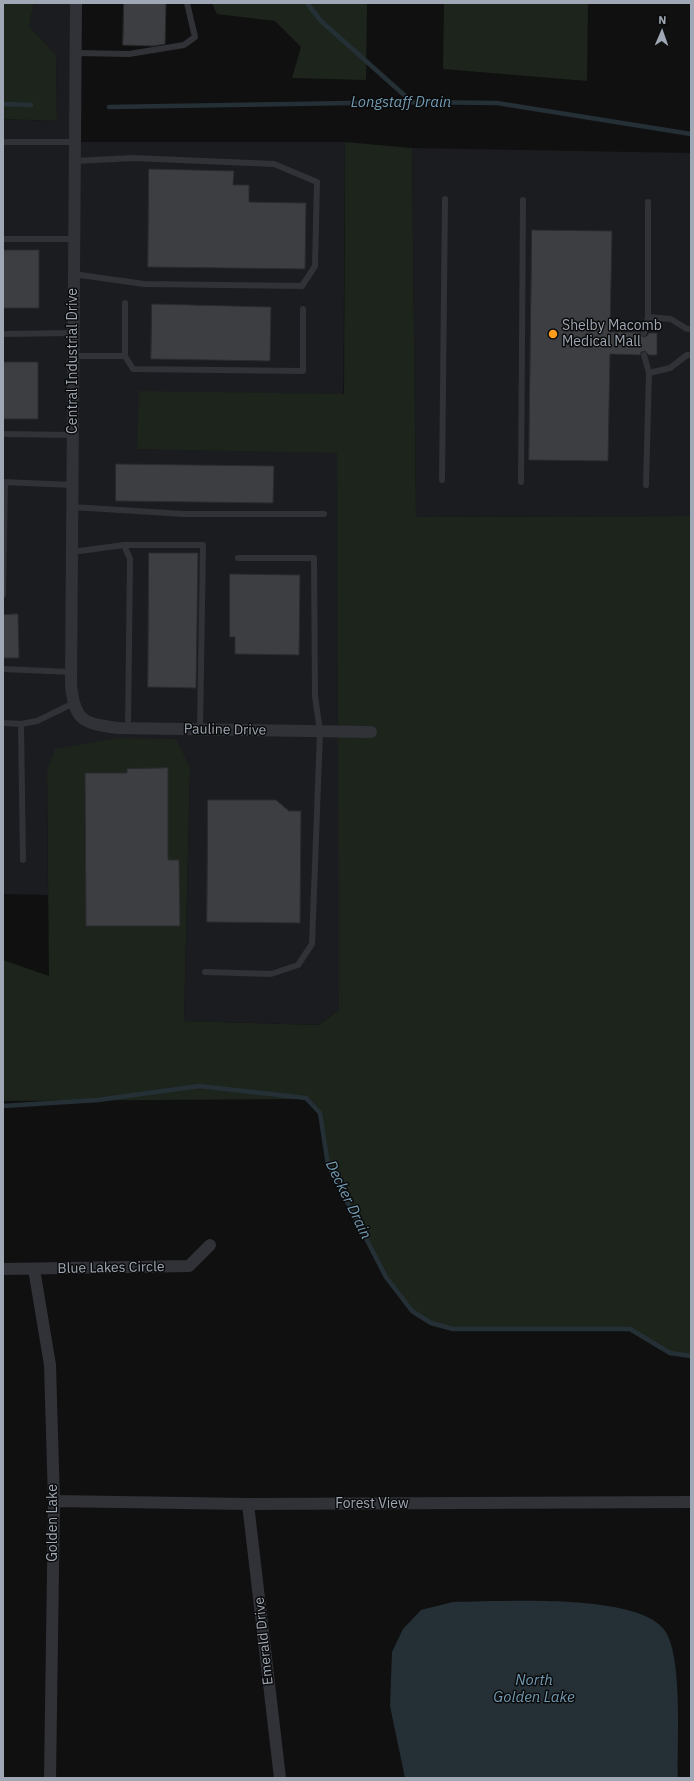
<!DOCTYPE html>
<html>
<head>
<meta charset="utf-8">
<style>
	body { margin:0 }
	#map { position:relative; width:694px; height:1781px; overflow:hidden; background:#101011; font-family:"IBM Plex Sans",sans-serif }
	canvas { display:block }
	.frame { position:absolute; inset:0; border:4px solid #9fa8b4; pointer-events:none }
	.north { position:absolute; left:642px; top:12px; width:40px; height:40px; -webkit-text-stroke:3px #0b0b0c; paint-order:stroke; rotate:2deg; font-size:11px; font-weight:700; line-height:16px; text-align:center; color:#9fa8b4 }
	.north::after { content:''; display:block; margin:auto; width:14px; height:18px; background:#9fa8b4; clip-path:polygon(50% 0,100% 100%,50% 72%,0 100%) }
</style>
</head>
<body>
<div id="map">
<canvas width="694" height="1781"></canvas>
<div class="frame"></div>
<div class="north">N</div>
</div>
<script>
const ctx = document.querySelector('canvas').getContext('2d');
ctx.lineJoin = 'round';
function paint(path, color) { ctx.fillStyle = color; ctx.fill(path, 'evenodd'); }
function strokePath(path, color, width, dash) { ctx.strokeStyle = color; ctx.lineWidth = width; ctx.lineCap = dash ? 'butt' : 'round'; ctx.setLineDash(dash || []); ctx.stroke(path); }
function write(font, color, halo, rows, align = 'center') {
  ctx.font = font + ' "IBM Plex Sans",sans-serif'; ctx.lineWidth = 3; ctx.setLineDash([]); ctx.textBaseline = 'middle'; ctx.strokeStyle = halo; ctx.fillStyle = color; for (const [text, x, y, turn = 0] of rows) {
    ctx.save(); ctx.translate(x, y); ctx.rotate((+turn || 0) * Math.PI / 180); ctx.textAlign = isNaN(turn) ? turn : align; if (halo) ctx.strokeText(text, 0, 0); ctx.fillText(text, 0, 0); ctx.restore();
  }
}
paint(new Path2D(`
	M 34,3 L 70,3 L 74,142 L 345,142 L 339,1010 L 319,1025 L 184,1021 L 190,768 L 47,771 L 48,895 L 3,894 L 3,119 L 57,121 L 56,55 L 29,26 Z
	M 412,148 L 691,153 L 691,516 L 416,517 Z`), '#1b1c1f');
paint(new Path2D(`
	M 3,3 L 34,3 L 29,26 L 56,55 L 57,121 L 3,119 Z
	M 212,3 L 367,3 L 366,80 L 292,78 L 301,47 L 275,21 L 217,14 Z
	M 444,3 L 588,3 L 587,81 L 443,69 Z
	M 345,142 L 412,148 L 416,517 L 691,516 L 691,1356 L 670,1353 L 630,1329 L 453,1329 L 431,1323 L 412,1311 L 386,1277 L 328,1165 L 320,1113 L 306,1099 L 3,1101 L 3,960 L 49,976 L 47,771 L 55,749 L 117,738 L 176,739 L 190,768 L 184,1021 L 319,1025 L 339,1010 L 337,453 L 137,449 L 139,391 L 344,394 Z`), '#1c241c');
paint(new Path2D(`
	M 453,1602 C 498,1602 639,1592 665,1631 C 683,1657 677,1744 678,1778 L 405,1778 L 390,1706 L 392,1652 L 403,1629 L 421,1610 Z`), '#253036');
strokePath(new Path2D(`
	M 307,3 L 321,21 L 412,102
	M 3,104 L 31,105
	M 109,107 L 412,102 L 497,103 L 691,134
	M 3,1106 L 98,1100 L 199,1086 L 306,1098 L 320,1113 L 328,1165 L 386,1277 L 412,1311 L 431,1323 L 453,1329 L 630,1329 L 670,1353 L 691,1356`), '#253036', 4.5);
const building = new Path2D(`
	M 124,3 L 166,3 L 165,44 L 153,46 L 123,45 Z
	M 149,169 L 234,171 L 233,185 L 249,185 L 249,202 L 306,203 L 305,269 L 148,267 Z
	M 532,230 L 612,231 L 610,332 L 640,332 L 643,337 L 647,336 L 649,333 L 657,333 L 657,355 L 649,355 L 645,351 L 641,352 L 640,355 L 610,354 L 608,461 L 529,460 Z
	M 3,250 L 39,250 L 39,308 L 3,308 Z
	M 152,304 L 271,307 L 270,361 L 151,359 Z
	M 3,362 L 38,362 L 38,419 L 3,419 Z
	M 116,464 L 274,466 L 273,503 L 116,501 Z
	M 149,553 L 198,553 L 196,688 L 148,687 Z
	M 230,574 L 300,575 L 299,655 L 235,654 L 235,637 L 230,637 Z
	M 18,614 L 19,658 L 3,658 L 3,615 Z
	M 168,768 L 168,860 L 179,860 L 180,926 L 86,926 L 85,773 L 127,773 L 127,769 Z
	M 208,800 L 276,800 L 289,811 L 301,811 L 300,923 L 207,922 Z`);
paint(building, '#3c3e42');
strokePath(building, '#2a2a2e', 1);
strokePath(new Path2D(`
	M 75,53 L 129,54 L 184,45 L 195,37 L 187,3
	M 3,142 L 74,142
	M 3,239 L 73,239
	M 73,274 L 144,284 L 302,286 L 315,266 L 317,182 L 274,164 L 133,158 L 74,161
	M 648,317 L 671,319 L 687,329 L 691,329
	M 644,333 L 648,317 L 648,202
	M 3,334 L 73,333
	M 644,355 L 649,373 L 646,485
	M 73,356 L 125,356 L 125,303
	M 125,356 L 133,369 L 303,371 L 303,309
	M 649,373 L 670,368 L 687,355 L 691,355
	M 3,434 L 72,435
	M 442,480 L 445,199
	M 3,482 L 72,485
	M 521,482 L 523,200
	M 72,507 L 184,514 L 324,514
	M 124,545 L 203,545 L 200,729
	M 72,552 L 124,545 L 130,559 L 128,728
	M 3,595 L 5,483
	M 3,669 L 71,672
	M 3,723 L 21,724 L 37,721 L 74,703
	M 21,724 L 23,860
	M 205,972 L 271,974 L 298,965 L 312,944 L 320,732 L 315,696 L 314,558 L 238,558`), '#303237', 6);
strokePath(new Path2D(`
	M 76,3 L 71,685 C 75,722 83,723 118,728 L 371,732
	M 3,1269 L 189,1266 L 210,1245
	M 34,1269 L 50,1365 L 54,1501 L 50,1778
	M 54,1501 L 248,1504 L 691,1502
	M 248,1504 L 280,1778`), '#303237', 12);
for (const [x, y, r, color] of [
	[553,334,5,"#ff9d1a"]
]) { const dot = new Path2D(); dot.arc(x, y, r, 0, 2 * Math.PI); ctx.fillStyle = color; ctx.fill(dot); strokePath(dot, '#0b0b0c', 1.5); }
write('14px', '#9fa8b4', '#0b0b0c', [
	["Shelby Macomb",562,326],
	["Medical Mall",562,342]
], 'left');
write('14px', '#9fa8b4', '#0b0b0c', [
	["Central Industrial Drive",73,361,-90],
	["Pauline Drive",225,730,1],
	["Blue Lakes Circle",111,1268,-1],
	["Forest View",372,1504],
	["Golden Lake",53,1523,-90],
	["Emerald Drive",264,1641,-96]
]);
write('italic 15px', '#729bb3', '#0b0b0c', [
	["Longstaff Drain",401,103],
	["Decker Drain",348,1200,64],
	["North",534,1681],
	["Golden Lake",534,1698]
]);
</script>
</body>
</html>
